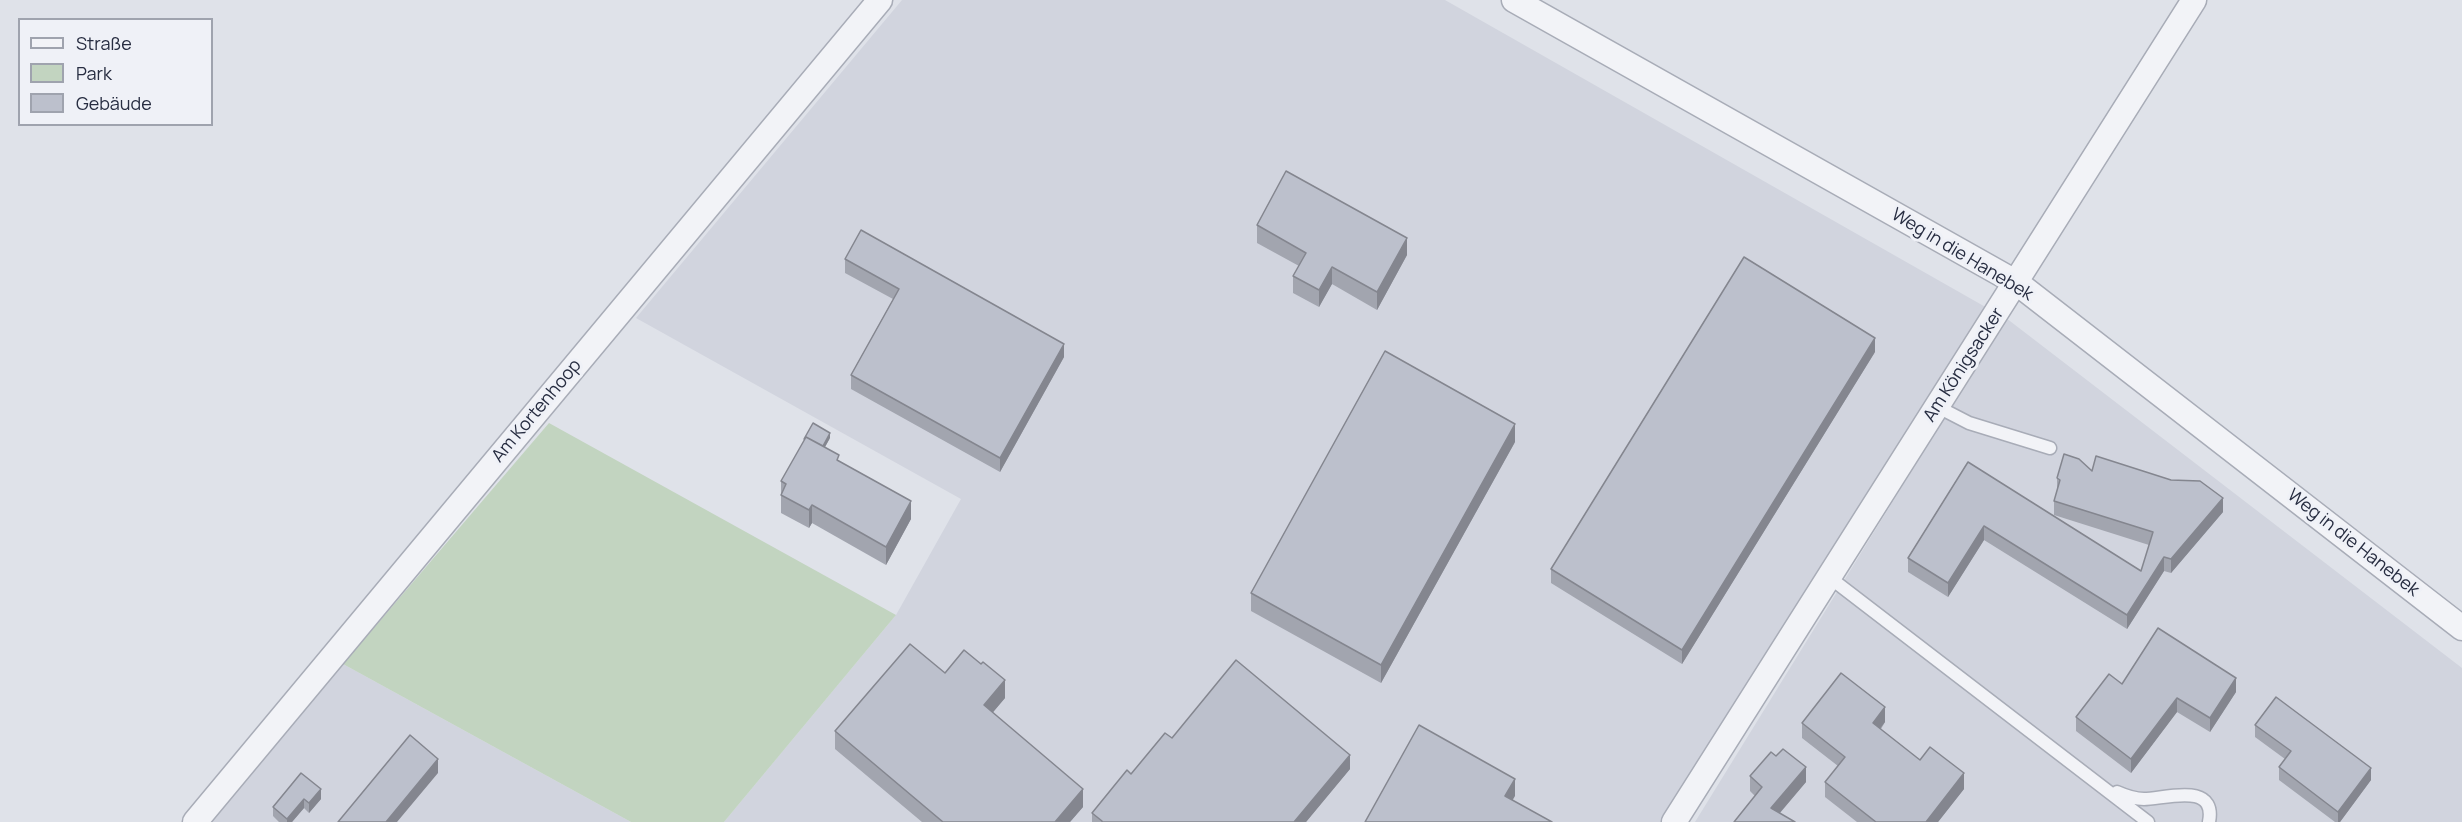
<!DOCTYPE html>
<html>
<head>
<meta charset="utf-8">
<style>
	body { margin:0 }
	#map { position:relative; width:2462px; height:822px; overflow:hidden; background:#dfe2e9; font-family:Manrope,sans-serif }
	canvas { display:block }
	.legend { position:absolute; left:18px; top:18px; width:195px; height:108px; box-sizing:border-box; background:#eff1f7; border:2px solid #9fa3ae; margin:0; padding:8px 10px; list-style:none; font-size:18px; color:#272d41 }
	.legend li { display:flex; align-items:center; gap:12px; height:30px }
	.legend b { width:30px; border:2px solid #9fa3ae }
</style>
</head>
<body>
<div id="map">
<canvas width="2462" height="822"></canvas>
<ul class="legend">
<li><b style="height:8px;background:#f2f3f7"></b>Straße</li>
<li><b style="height:16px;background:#c2d4c0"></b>Park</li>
<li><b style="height:16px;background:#bcc0cc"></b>Gebäude</li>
</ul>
</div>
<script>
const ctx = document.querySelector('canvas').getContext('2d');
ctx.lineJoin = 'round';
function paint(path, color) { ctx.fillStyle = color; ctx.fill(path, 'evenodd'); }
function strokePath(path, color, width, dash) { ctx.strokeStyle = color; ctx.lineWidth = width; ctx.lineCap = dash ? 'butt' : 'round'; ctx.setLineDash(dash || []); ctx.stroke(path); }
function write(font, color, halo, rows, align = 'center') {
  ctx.font = font + ' Manrope,sans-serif'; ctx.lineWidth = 6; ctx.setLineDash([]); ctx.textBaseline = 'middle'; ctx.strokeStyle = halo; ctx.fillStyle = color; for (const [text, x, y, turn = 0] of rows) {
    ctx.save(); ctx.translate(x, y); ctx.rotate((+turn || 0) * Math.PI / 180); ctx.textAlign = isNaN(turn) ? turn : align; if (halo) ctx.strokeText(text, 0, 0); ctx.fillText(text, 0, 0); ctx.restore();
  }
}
paint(new Path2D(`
	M 902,0 L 1445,0 L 1989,309 L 1664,822 L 724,822 L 896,615 L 961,499 L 636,318 Z
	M 2006,318 L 2462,668 L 2462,822 L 1695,822 Z
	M 343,664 L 631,822 L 211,822 Z`), '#d1d4de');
paint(new Path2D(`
	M 549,423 L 896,615 L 724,822 L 631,822 L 343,664 Z`), '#c2d4c0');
const service = new Path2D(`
	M 1938,407 L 1969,423 L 2050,448
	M 1829,577 L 2148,822
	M 2117,792 C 2126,796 2134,799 2144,799 C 2164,799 2217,781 2209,822`);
const minor = new Path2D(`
	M 1514,0 L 2017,283 L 2462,628
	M 195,822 L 880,0
	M 1674,822 L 2194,0`);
strokePath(service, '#a8acb7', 15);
strokePath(minor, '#a8acb7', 27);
strokePath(service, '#f2f3f7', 12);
strokePath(minor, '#f2f3f7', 24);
paint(new Path2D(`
	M 1257,225 L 1407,255 L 1377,310 L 1332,284 L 1319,307 L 1293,293 L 1293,276 L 1299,266 L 1257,243 Z
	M 845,259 L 1064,357 L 1000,472 L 851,389 L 851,375 L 893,299 L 845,273 Z
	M 1875,352 L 1682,664 L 1551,583 L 1551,569 Z
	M 830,438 L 825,447 L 839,462 L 911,519 L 886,565 L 812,523 L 809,528 L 781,513 L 781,481 Z
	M 1515,442 L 1381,683 L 1251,611 L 1251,593 Z
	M 1968,462 L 2141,571 L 2149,545 L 2054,515 L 2054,501 L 2057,490 L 2057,478 L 2092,471 L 2223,512 L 2171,573 L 2164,571 L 2127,629 L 1984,540 L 1948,597 L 1908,572 L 1908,558 Z
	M 945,673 L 1005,698 L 992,713 L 1083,807 L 1070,822 L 922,822 L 835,749 L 835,731 Z
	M 2122,684 L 2236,692 L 2210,732 L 2177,712 L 2131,773 L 2076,731 L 2076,717 Z
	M 1885,722 L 1881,729 L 1920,760 L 1964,789 L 1938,822 L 1857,822 L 1825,797 L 1825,782 L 1838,766 L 1802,738 L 1802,723 Z
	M 2255,725 L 2371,780 L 2340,822 L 2335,822 L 2279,780 L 2279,767 L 2285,759 L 2255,737 Z
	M 1172,738 L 1350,769 L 1306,822 L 1092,822 L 1092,813 L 1131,774 Z
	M 301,773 L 321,799 L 309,813 L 304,808 L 292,822 L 279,822 L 273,816 L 273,807 Z
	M 1750,776 L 1806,782 L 1780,813 L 1734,822 L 1755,796 L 1750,791 Z`), '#a2a5af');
paint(new Path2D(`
	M 1407,238 L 1407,255 L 1377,310 L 1377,292 Z
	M 1332,267 L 1332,284 L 1319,307 L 1319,290 Z
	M 1875,338 L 1875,352 L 1682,664 L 1682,650 Z
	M 1064,344 L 1064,357 L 1000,472 L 1000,458 Z
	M 1515,424 L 1515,442 L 1381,683 L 1381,665 Z
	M 830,433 L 830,438 L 821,454 L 821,449 Z
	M 2223,498 L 2223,512 L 2171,573 L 2171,559 Z
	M 911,501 L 911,519 L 886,565 L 886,547 Z
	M 812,505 L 812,523 L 809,528 L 809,510 Z
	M 1984,526 L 1984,540 L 1948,597 L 1948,583 Z
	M 2164,557 L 2164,571 L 2127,629 L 2127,615 Z
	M 2236,678 L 2236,692 L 2210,732 L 2210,718 Z
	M 1005,680 L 1005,698 L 984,723 L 984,705 Z
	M 2177,698 L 2177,712 L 2131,773 L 2131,759 Z
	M 1885,707 L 1885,722 L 1873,738 L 1873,723 Z
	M 1350,755 L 1350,769 L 1306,822 L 1294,822 Z
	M 438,759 L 438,773 L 397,822 L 386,822 Z
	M 1806,767 L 1806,782 L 1772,822 L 1771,808 Z
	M 2371,768 L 2371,780 L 2340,822 L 2338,822 L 2338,812 Z
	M 1964,773 L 1964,789 L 1938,822 L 1926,822 Z
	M 1515,779 L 1515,796 L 1505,813 L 1505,796 Z
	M 321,789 L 321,799 L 309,813 L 309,803 Z
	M 1083,789 L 1083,807 L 1070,822 L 1055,822 Z
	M 304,799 L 304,808 L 292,822 L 287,822 L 287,819 Z`), '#84868f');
const building = new Path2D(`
	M 1286,171 L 1407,238 L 1377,292 L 1332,267 L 1319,290 L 1293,276 L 1306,253 L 1257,225 Z
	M 861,230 L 1064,344 L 1000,458 L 851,375 L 899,289 L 845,259 Z
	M 1744,257 L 1875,338 L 1682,650 L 1551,569 Z
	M 1385,351 L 1515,424 L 1381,665 L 1251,593 Z
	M 813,423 L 830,433 L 823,446 L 806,437 L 804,439 Z
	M 806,437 L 839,455 L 837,460 L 911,501 L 886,547 L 812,505 L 809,510 L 781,495 L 786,484 L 781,481 Z
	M 2064,454 L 2079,459 L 2092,471 L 2096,456 L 2171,480 L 2200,481 L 2223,498 L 2171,559 L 2164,557 L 2127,615 L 1984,526 L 1948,583 L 1908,558 L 1968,462 L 2141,571 L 2153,532 L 2054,501 L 2060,480 L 2057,478 Z
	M 2158,628 L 2236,678 L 2210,718 L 2177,698 L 2131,759 L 2076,717 L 2109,674 L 2122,684 Z
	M 910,644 L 945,673 L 964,650 L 981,664 L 983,662 L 1005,680 L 984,705 L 1083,789 L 1055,822 L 943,822 L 835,731 Z
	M 1236,660 L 1350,755 L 1294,822 L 1102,822 L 1102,821 L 1092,813 L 1127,770 L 1131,774 L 1165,733 L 1172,738 Z
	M 1841,673 L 1885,707 L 1873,723 L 1920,760 L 1930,747 L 1964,773 L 1926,822 L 1876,822 L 1825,782 L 1845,757 L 1802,723 Z
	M 2276,697 L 2371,768 L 2338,812 L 2279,767 L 2291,751 L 2255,725 Z
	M 1419,725 L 1515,779 L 1505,796 L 1552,822 L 1365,822 Z
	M 410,735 L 438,759 L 386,822 L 338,822 Z
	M 1783,749 L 1806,767 L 1771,808 L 1795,822 L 1734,822 L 1762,787 L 1750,776 L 1771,752 L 1776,756 Z
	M 301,773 L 321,789 L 309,803 L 304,799 L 287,819 L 273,807 Z`);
paint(building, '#bcc0cc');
strokePath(building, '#84868f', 1.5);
write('18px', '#272d41', '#eff1f7', [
	["Weg in die Hanebek",1962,255,31],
	["Am Königsacker",1964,365,-57],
	["Am Kortenhoop",537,411,-50],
	["Weg in die Hanebek",2353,543,38]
]);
</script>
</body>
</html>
